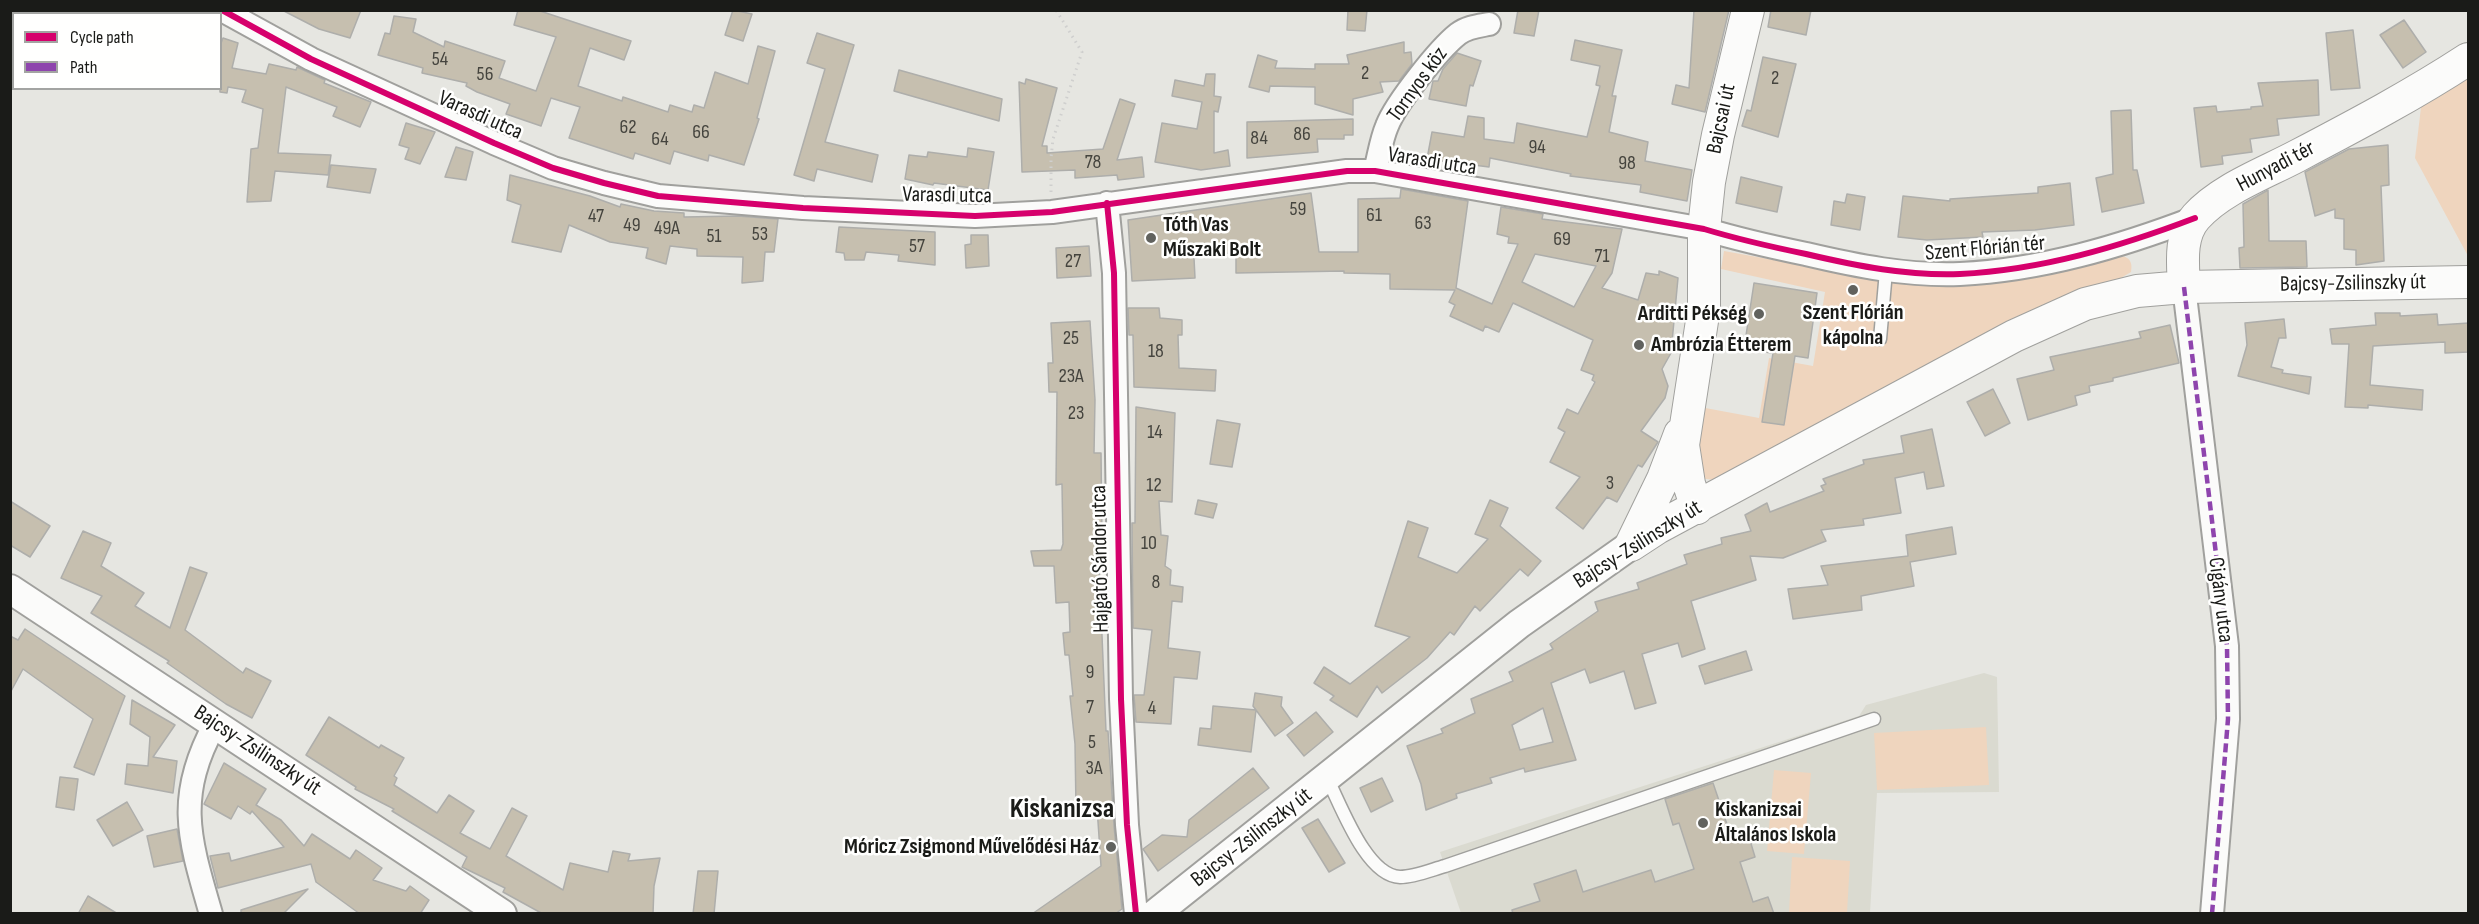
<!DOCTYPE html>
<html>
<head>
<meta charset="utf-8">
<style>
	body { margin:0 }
	#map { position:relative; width:2479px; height:924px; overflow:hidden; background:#e6e6e1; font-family:"Sofia Sans Condensed",sans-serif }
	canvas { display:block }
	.frame { position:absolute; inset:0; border:12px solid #1a1b18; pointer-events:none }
	.legend { position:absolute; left:12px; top:12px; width:210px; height:78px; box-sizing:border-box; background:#fffffe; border:2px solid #a3a4a2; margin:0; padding:8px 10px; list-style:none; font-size:18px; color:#1a1b18 }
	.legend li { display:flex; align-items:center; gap:12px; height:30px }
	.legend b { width:30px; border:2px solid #a3a4a2 }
</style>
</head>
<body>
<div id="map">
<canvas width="2479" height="924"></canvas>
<div class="frame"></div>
<ul class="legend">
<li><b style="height:8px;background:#d6006c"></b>Cycle path</li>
<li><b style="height:8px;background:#8e44ad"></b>Path</li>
</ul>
</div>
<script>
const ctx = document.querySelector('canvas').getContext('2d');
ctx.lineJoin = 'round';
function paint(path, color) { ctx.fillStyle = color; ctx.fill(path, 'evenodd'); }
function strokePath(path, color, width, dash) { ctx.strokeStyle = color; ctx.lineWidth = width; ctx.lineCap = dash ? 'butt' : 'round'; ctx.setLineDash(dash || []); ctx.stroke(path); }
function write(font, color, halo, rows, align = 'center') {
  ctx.font = font + ' "Sofia Sans Condensed",sans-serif'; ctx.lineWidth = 5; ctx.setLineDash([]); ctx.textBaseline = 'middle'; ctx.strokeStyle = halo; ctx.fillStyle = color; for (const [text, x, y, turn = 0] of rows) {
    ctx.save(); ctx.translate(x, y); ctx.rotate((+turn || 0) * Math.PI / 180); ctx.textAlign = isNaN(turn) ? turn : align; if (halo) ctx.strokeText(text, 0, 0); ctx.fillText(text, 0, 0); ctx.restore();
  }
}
paint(new Path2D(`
	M 1984,673 L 1997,677 L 1999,792 L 1877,793 L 1870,913 L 1461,913 L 1440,852 L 1859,716 L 1866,705 Z`), '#dadad0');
paint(new Path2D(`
	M 2468,70 L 2468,256 L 2415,158 L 2422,99 Z
	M 1724,251 L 1895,282 L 2111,255 C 2124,255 2134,257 2131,272 L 2114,282 L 1715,480 L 1698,478 L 1692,437 L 1700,407 L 1759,418 L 1769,358 L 1813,366 L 1825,292 L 1721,269 Z
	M 1986,727 L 1989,785 L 1877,790 L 1874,733 Z
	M 1774,770 L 1811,773 L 1804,854 L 1767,851 Z
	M 1792,857 L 1850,861 L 1847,913 L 1789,913 Z`), '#efd5be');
const building = new Path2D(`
	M 282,10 L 361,10 L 350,38 L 319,29 Z
	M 518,10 L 537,10 L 631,41 L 624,60 L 590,48 L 578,86 L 622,101 L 623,97 L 668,112 L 670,105 L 692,112 L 694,105 L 704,108 L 715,72 L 748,84 L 758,46 L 775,51 L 757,118 L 759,119 L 744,165 L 709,155 L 708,161 L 674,151 L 670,164 L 635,153 L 633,159 L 569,138 L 580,107 L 551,98 L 541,126 L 506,114 L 510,104 L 477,92 L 466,86 L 467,83 L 422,73 L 423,68 L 378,55 L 385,33 L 390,34 L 394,16 L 416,19 L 413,32 L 444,47 L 445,41 L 505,61 L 499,78 L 536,91 L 556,37 L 514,25 Z
	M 733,10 L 752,14 L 743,41 L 725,35 Z
	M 1348,10 L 1367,10 L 1365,31 L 1347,30 Z
	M 1518,10 L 1539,10 L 1534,36 L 1514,33 Z
	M 1694,10 L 1729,10 L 1705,112 L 1672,104 L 1676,85 L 1689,88 Z
	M 1771,10 L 1811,10 L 1806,35 L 1768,27 Z
	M 2404,20 L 2426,52 L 2403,68 L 2380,35 Z
	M 2353,30 L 2360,88 L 2331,90 L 2326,33 Z
	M 817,33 L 854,45 L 825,142 L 878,155 L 872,182 L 817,169 L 814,181 L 794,175 L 825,69 L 807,63 Z
	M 223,38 L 238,43 L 232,68 L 266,74 L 269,64 L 296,70 L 297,67 L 325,80 L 324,83 L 371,102 L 360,127 L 333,116 L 337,107 L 286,87 L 278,153 L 331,155 L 328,175 L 275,171 L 271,201 L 247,202 L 251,149 L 258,148 L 263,109 L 242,102 L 246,90 L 228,87 L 227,93 L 220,92 L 220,46 Z
	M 1575,40 L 1622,50 L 1612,96 L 1616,96 L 1609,132 L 1648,142 L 1645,161 L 1692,170 L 1687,201 L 1640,192 L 1641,185 L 1570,176 L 1571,174 L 1490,158 L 1489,167 L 1427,159 L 1432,132 L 1464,137 L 1468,116 L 1484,118 L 1484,139 L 1514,143 L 1517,123 L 1587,137 L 1600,86 L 1596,85 L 1600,66 L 1571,60 Z
	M 1404,42 L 1404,53 L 1411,52 L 1412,64 L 1399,81 L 1380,82 L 1383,92 L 1353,99 L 1353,115 L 1315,104 L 1315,87 L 1270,86 L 1269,92 L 1249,87 L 1258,55 L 1277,61 L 1275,68 L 1315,69 L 1315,64 L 1349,64 L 1347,55 Z
	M 1457,53 L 1481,61 L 1473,86 L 1470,85 L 1466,106 L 1429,99 L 1433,81 L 1438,81 L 1443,69 Z
	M 1763,57 L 1796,64 L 1778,137 L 1742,126 L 1747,110 L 1751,111 Z
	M 899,70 L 1002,99 L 999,121 L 894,91 Z
	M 1206,74 L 1215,74 L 1214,96 L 1221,97 L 1218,112 L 1214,111 L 1214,153 L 1228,150 L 1230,166 L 1201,170 L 1155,162 L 1162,123 L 1197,129 L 1202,102 L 1172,96 L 1175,80 L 1204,86 Z
	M 1026,79 L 1057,88 L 1042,146 L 1047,146 L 1047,153 L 1103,149 L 1120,99 L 1135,104 L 1117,160 L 1142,157 L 1144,177 L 1118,180 L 1117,175 L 1075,178 L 1075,170 L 1022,172 L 1019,82 L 1025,84 Z
	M 2318,80 L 2319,115 L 2277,119 L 2279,135 L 2250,139 L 2252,152 L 2222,156 L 2223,164 L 2201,167 L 2194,108 L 2216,106 L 2217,112 L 2251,109 L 2251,107 L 2263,106 L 2258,83 Z
	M 2131,110 L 2133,170 L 2137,170 L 2144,203 L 2102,212 L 2096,178 L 2113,174 L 2111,111 Z
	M 1353,119 L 1353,135 L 1344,135 L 1344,139 L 1317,139 L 1318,152 L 1247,158 L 1247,122 Z
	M 406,123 L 435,132 L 420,164 L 405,159 L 409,148 L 399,145 Z
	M 2388,145 L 2389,185 L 2381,186 L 2384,261 L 2356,265 L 2356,250 L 2344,249 L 2344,219 L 2335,218 L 2335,209 L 2315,216 L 2305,172 L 2349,149 Z
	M 456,147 L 473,152 L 466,180 L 445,177 Z
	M 968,148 L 994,152 L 988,190 L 934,183 L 933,185 L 905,179 L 909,155 L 927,157 L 928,152 L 967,157 Z
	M 331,165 L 376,169 L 370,193 L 327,187 Z
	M 510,175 L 590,196 L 620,207 L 621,204 L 654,211 L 684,213 L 684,217 L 738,216 L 778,219 L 774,252 L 765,252 L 763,281 L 742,283 L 743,257 L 697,256 L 697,249 L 670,246 L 666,264 L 646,258 L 648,248 L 610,242 L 569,225 L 561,252 L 512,242 L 521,205 L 507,200 Z
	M 1741,177 L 1782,187 L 1777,212 L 1736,203 Z
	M 2070,183 L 2074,225 L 2035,230 L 1982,232 L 1983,237 L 1927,240 L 1898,237 L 1903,196 L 1950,201 L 1950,199 L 2038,193 L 2038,187 Z
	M 1401,189 L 1468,201 L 1456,288 L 1492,304 L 1518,244 L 1508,243 L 1509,237 L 1497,234 L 1501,207 L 1543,214 L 1542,219 L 1622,229 L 1612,273 L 1602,288 L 1638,300 L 1646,273 L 1659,275 L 1659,271 L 1678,278 L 1671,353 L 1662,369 L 1668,386 L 1665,398 L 1641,431 L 1658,442 L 1642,467 L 1638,465 L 1617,502 L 1607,497 L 1583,529 L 1556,508 L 1580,477 L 1550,462 L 1565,432 L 1558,428 L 1567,409 L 1578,414 L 1595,382 L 1592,380 L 1594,375 L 1581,370 L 1593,340 L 1513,303 L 1499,332 L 1485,326 L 1483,331 L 1450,316 L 1455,305 L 1449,302 L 1455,290 L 1390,289 L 1390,274 L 1344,273 L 1344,271 L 1236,273 L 1236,252 L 1194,258 L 1195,278 L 1132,281 L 1128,220 L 1311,193 L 1319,252 L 1358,252 L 1358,199 L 1400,198 ZM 1535,254 L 1596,266 L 1574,307 L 1522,282 Z
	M 2268,190 L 2269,241 L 2306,241 L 2307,267 L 2240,268 L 2239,248 L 2244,247 L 2243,204 Z
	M 1847,194 L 1865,197 L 1860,230 L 1831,225 L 1834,201 L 1845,203 Z
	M 839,227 L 935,232 L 935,265 L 898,261 L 899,255 L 866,252 L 864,260 L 845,260 L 844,253 L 836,252 Z
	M 971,235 L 988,235 L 989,266 L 966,268 L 965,245 L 971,244 Z
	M 1089,246 L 1091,276 L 1057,278 L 1056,248 Z
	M 1754,283 L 1817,293 L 1808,358 L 1795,356 L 1784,425 L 1762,422 L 1773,353 L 1764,352 L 1764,345 L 1745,342 Z
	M 1128,308 L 1159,308 L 1160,318 L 1182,320 L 1182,335 L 1178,335 L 1179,368 L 1216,370 L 1215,391 L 1134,387 L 1133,335 L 1129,335 Z
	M 2375,313 L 2400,313 L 2400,316 L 2437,314 L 2438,325 L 2469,323 L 2469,352 L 2445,353 L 2445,342 L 2373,346 L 2370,385 L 2423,390 L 2422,410 L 2368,405 L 2368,408 L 2345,407 L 2349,344 L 2332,344 L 2330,329 L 2376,325 Z
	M 2284,319 L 2286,338 L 2279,338 L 2271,367 L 2283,370 L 2282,373 L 2311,377 L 2309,394 L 2238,376 L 2247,345 L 2245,323 Z
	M 1090,321 L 1095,400 L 1094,453 L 1101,453 L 1102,539 L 1104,539 L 1105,564 L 1099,564 L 1106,731 L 1108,731 L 1114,826 L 1122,909 L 1115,914 L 1032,914 L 1101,866 L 1097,807 L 1076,808 L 1075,744 L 1070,696 L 1073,696 L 1069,655 L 1065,655 L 1063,633 L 1070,632 L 1069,602 L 1056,603 L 1054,566 L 1034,566 L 1031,551 L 1061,550 L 1063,544 L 1062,484 L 1056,485 L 1057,392 L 1049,392 L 1048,363 L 1053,363 L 1051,323 Z
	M 2170,325 L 2179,363 L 2113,378 L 2113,381 L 2089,386 L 2090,392 L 2075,396 L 2077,405 L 2028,420 L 2017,379 L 2054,370 L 2050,357 L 2141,338 L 2139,332 Z
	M 1993,389 L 2010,423 L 1985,436 L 1967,402 Z
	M 1136,407 L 1175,413 L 1172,502 L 1159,501 L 1161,535 L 1168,536 L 1165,566 L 1171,570 L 1170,585 L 1183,587 L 1182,602 L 1172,601 L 1168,648 L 1200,652 L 1197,679 L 1174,677 L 1171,724 L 1136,722 L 1134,695 L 1144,695 L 1152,630 L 1133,628 L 1132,523 L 1135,523 Z
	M 1217,420 L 1240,424 L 1232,467 L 1210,464 Z
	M 1932,429 L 1944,486 L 1927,489 L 1924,472 L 1895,478 L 1901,513 L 1863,519 L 1864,525 L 1821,530 L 1826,541 L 1783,558 L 1750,556 L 1756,580 L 1691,601 L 1705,649 L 1682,657 L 1678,643 L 1642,654 L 1656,703 L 1635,709 L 1624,671 L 1590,683 L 1585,669 L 1551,683 L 1576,760 L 1525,772 L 1524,768 L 1490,778 L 1492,783 L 1456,794 L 1457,798 L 1426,810 L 1421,784 L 1407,746 L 1443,733 L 1441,729 L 1475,713 L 1471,699 L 1513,681 L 1509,672 L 1553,649 L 1550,644 L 1598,611 L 1595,602 L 1639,589 L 1637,583 L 1687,564 L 1684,555 L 1722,544 L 1721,538 L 1751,531 L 1745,515 L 1767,503 L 1770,512 L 1824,491 L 1821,486 L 1826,484 L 1823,479 L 1864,464 L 1863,460 L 1904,453 L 1901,436 ZM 1543,708 L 1553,742 L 1520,750 L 1512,725 Z
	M 1198,500 L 1217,504 L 1213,518 L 1195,514 Z
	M 1490,500 L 1508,508 L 1500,526 L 1541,561 L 1528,576 L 1520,569 L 1480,611 L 1475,606 L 1454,635 L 1450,632 L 1427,658 L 1382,693 L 1377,686 L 1357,717 L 1330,700 L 1334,696 L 1314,683 L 1324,667 L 1350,684 L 1410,637 L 1375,626 L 1408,521 L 1428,528 L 1418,557 L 1457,573 L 1488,539 L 1475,534 Z
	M 10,501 L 50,526 L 30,557 L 10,545 Z
	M 1952,527 L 1956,554 L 1910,562 L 1914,586 L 1861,596 L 1862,610 L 1793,619 L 1788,589 L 1828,585 L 1821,566 L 1908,556 L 1906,535 Z
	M 83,531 L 111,543 L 101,566 L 144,593 L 135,606 L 170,628 L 190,567 L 207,573 L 185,630 L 243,673 L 246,668 L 271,681 L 252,718 L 226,704 L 167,663 L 169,661 L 91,613 L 102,596 L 61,578 Z
	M 25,629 L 125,696 L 94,775 L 74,767 L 93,719 L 23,669 L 10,693 L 10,636 L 18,640 Z
	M 1746,651 L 1752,670 L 1705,684 L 1699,666 Z
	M 1255,693 L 1282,697 L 1281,706 L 1293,723 L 1275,736 L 1256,710 L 1251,752 L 1198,745 L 1200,728 L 1211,729 L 1213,706 L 1256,710 L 1253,706 Z
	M 132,700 L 175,725 L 153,757 L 177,761 L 173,793 L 125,784 L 127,764 L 148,766 L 150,737 L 130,724 Z
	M 1316,712 L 1333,732 L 1304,756 L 1287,735 Z
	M 329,717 L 379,748 L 381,745 L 404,758 L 394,776 L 397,778 L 394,785 L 437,813 L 449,795 L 474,811 L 460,833 L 490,849 L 512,808 L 527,816 L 506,856 L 563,890 L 570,863 L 608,872 L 613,851 L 630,854 L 628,861 L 660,858 L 654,886 L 653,914 L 543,914 L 503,892 L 505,888 L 462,867 L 467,857 L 392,811 L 394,809 L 355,789 L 356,787 L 306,755 Z
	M 224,763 L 266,789 L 256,805 L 281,820 L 304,846 L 312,834 L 350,859 L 356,850 L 382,868 L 373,880 L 406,891 L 410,886 L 429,900 L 420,914 L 360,914 L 316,882 L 311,864 L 218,888 L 210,856 L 229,853 L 231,861 L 284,847 L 252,811 L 250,814 L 238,806 L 231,819 L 204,804 Z
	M 1253,768 L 1269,788 L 1158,871 L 1143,849 L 1162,835 L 1187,837 L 1189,820 Z
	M 60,777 L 78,779 L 74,810 L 56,807 Z
	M 1382,778 L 1393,801 L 1371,812 L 1360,788 Z
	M 1713,783 L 1733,842 L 1749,837 L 1755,857 L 1740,862 L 1753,902 L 1768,897 L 1774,914 L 1513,914 L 1512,910 L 1540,901 L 1534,884 L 1576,870 L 1583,892 L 1651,870 L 1655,882 L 1694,869 L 1679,823 L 1673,825 L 1665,799 Z
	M 127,802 L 143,830 L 113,846 L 97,820 Z
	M 1318,819 L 1345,863 L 1329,872 L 1302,828 Z
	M 177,829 L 183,861 L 154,867 L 147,836 Z
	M 698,871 L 718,871 L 714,914 L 693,914 Z
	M 308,889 L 283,914 L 241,914 L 241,910 Z
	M 88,896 L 118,914 L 78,914 Z`);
paint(building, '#c6bfaf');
strokePath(building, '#aeaeab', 1.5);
const service = new Path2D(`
	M 1880,339 L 1886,271
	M 1327,778 C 1341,805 1366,876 1400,877 C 1414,877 1431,870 1445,866 L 1874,719`);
const minor = new Path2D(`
	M 222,10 L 311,59 L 494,143 L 553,168 L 604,183 L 658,196 L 803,208 L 975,216 L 1052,212 L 1347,171 L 1375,171 L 1704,229 C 1737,239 1772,247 1806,254 C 1857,266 1907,276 1960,274 C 2041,270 2119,247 2195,218
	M 1375,171 C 1379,156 1381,140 1387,126 C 1396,103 1439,49 1458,34 C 1467,27 1478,26 1489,24
	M 1107,203 L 1114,273 L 1121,699 L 1127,825 L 1136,914
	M 2184,287 L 2227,646 L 2228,719 L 2212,914
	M 211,914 C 189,838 175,797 215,724`);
const tertiary = new Path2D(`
	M 10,589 L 502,914
	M 1155,914 L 1519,624 L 1631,545`);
const secondary = new Path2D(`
	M 2184,287 C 2183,264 2179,236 2196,217 C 2221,189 2265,173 2297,156 C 2356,125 2413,95 2468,59
	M 1697,508 L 1689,484 L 1683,445 L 1704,308 L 1704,229 L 1709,182 L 1718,135 L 1748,10
	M 1631,545 L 1657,528 L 2014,336 L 2085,304 L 2137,291 L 2184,287 L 2468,282
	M 1631,545 L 1663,479 L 1680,434`);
strokePath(service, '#a0a09d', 15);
strokePath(minor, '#a0a09d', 26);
strokePath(tertiary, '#a0a09d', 32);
strokePath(secondary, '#a0a09d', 34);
strokePath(new Path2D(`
	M 1051,192 L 1051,158 L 1053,139 L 1082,52 L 1056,10`), '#cfcfce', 3, [1.5, 4.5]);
strokePath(service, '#fbfbfa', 12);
strokePath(minor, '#fbfbfa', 22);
strokePath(tertiary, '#fbfbfa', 28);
strokePath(secondary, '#fbfbfa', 32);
strokePath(new Path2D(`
	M 2184,287 L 2227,646 L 2228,719 L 2212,914`), '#8e44ad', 4.5, [9, 4.5]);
strokePath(new Path2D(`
	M 222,10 L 311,59 L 494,143 L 553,168 L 604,183 L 658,196 L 803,208 L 975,216 L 1052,212 L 1347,171 L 1375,171 L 1704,229 C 1737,239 1772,247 1806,254 C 1857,266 1907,276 1960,274 C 2041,270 2119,247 2195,218
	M 1107,203 L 1114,273 L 1121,699 L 1127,825 L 1136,914`), '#d6006c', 6);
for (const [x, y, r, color] of [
	[1151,238,6,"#61625e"],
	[1853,290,6,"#61625e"],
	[1759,314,6,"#61625e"],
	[1639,345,6,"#61625e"],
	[1703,823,6,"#61625e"],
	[1111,847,6,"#61625e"]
]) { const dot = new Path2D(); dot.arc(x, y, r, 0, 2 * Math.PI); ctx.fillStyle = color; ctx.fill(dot); strokePath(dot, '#fffffe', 2); }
write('20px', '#45443e', null, [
	["54",440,60],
	["2",1365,74],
	["56",485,75],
	["2",1775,79],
	["62",628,128],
	["66",701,133],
	["86",1302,135],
	["84",1259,139],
	["64",660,140],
	["94",1537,148],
	["78",1093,163],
	["98",1627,164],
	["59",1298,210],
	["61",1374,216],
	["47",596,217],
	["63",1423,224],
	["49",632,226],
	["49A",667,229],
	["53",760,235],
	["51",714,237],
	["69",1562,240],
	["57",917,247],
	["71",1602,257],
	["27",1073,262],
	["25",1071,339],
	["18",1156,352],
	["23A",1071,377],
	["23",1076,414],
	["14",1155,433],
	["3",1610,484],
	["12",1154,486],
	["10",1149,544],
	["8",1156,583],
	["9",1090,673],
	["7",1090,708],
	["4",1152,709],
	["5",1092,743],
	["3A",1094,769]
]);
write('22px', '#1a1b18', '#fffffe', [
	["Tornyos köz",1418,85,-54],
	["Varasdi utca",480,116,24],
	["Bajcsai út",1722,119,-78],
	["Varasdi utca",1432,162,9],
	["Hunyadi tér",2276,167,-28],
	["Varasdi utca",947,196,1],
	["Szent Flórián tér",1985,249,-5],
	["Bajcsy-Zsilinszky út",2353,284,-1],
	["Bajcsy-Zsilinszky út",1638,545,-32],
	["Hajgató Sándor utca",1101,559,-91],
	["Cigány utca",2220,600,83],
	["Bajcsy-Zsilinszky út",257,751,33],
	["Bajcsy-Zsilinszky út",1252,838,-38]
]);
write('bold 22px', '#1a1b18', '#fffffe', [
	["Tóth Vas",1163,225],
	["Műszaki Bolt",1163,250],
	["Szent Flórián",1853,313,"center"],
	["kápolna",1853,338,"center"],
	["Arditti Pékség",1747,314,"right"],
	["Ambrózia Étterem",1651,345],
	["Kiskanizsai",1715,810],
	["Általános Iskola",1715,835],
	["Móricz Zsigmond Művelődési Ház",1099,847,"right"]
], 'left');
write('bold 28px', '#1a1b18', '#fffffe', [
	["Kiskanizsa",1062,810]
]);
</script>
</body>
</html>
